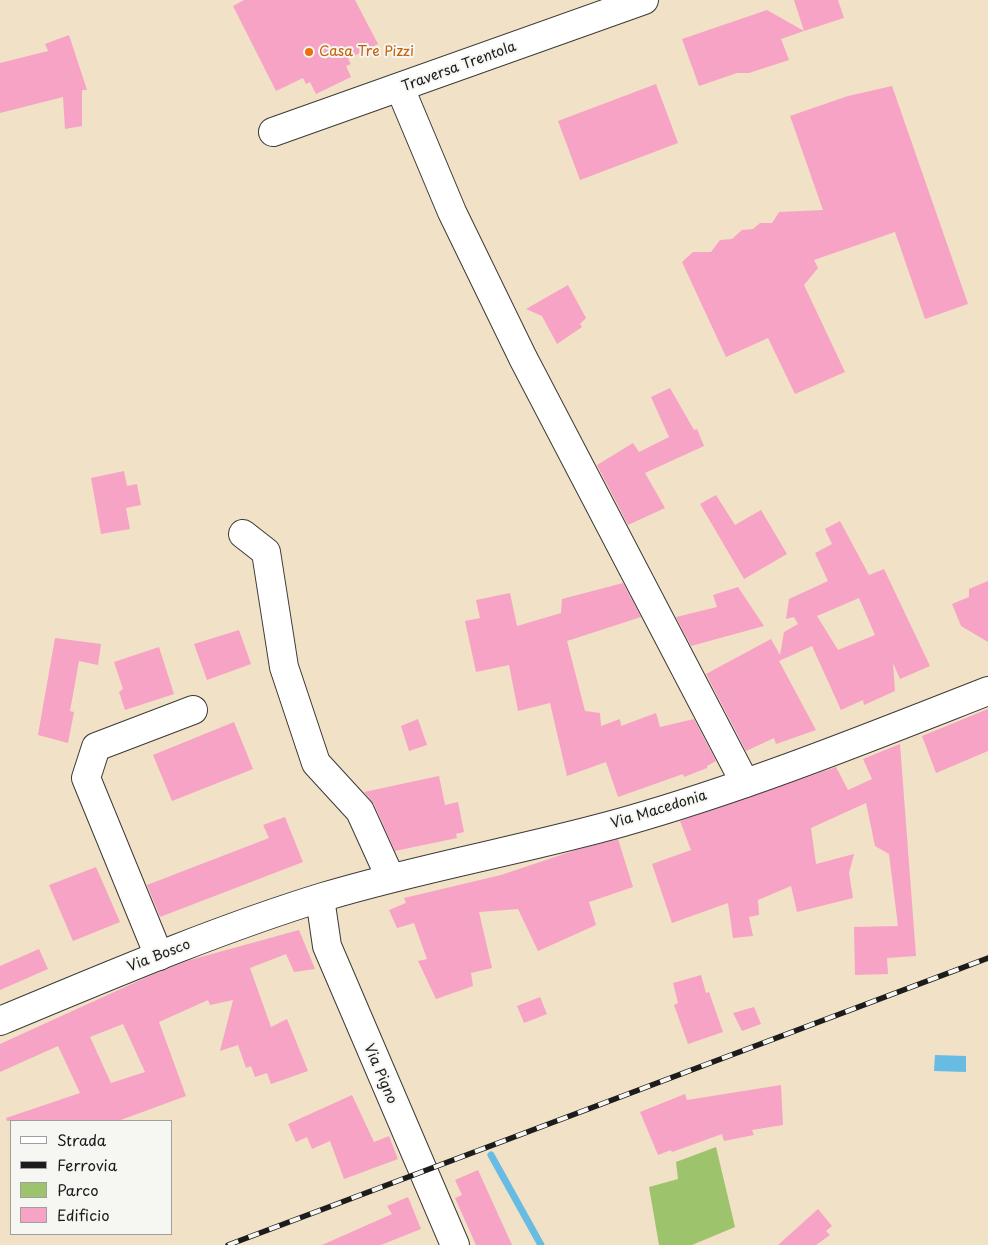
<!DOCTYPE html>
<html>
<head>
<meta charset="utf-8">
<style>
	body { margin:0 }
	#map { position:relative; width:988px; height:1245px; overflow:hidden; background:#f1e1c6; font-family:"Playpen Sans",sans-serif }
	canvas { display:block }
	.legend { position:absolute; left:10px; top:1120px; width:162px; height:115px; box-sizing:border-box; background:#f6f6f2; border:1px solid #9f9f9c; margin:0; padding:6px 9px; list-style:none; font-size:15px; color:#1c1c1c }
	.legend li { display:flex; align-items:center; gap:10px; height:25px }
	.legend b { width:25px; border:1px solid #9f9f9c }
</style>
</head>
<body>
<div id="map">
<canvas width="988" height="1245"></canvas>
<ul class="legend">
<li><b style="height:6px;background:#fff"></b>Strada</li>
<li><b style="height:6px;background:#1c1c1c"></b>Ferrovia</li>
<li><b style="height:14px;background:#9ec36d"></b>Parco</li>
<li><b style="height:14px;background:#f7a3c5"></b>Edificio</li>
</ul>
</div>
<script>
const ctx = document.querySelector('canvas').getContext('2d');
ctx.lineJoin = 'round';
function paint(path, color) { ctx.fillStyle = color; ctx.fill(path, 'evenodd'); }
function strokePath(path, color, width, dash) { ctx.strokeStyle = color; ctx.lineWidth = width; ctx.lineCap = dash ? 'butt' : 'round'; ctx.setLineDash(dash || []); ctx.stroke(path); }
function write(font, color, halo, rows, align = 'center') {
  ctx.font = font + ' "Playpen Sans",sans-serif'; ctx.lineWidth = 4; ctx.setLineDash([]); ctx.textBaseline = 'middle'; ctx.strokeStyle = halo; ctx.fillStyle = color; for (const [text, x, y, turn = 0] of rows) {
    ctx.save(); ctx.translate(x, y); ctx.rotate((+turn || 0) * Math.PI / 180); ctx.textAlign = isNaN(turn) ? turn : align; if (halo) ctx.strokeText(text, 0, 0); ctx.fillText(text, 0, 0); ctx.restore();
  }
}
paint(new Path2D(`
	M 716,1147 L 735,1227 L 692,1245 L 659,1245 L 649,1187 L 678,1179 L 676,1162 Z`), '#9ec36d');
paint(new Path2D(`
	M 935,1055 L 966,1056 L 966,1072 L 934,1071 Z`), '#68bce4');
strokePath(new Path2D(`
	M 491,1155 L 541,1245`), '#68bce4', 7);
paint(new Path2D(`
	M 244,0 L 355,0 L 378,44 L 348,59 L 351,64 L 346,66 L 351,77 L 316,94 L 310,82 L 306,84 L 303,78 L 276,91 L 233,6 Z
	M 794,0 L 838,0 L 844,18 L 804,31 Z
	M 767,10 L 804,31 L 781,39 L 789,60 L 749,73 L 737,73 L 699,86 L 682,39 Z
	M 69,35 L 87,90 L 82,90 L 82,126 L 65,129 L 63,97 L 0,113 L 0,63 L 48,51 L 45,44 Z
	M 656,84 L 678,143 L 580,180 L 558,121 Z
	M 892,86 L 968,304 L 925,319 L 895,232 L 814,260 L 818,268 L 804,285 L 845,372 L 795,394 L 768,338 L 726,357 L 682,262 L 693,252 L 711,252 L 720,240 L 732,239 L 742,230 L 753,229 L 760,223 L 772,223 L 779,212 L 823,210 L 790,116 L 848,96 Z
	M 568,285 L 586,318 L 580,324 L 582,327 L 557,344 L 542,316 L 526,309 Z
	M 670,388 L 694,430 L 697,429 L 704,446 L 645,473 L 665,508 L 628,525 L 597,465 L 633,443 L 639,452 L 669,437 L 651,397 Z
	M 124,471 L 127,486 L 137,484 L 141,505 L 126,508 L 130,529 L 101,534 L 91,478 Z
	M 716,495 L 735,525 L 761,510 L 787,554 L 744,579 L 700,504 Z
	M 840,521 L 869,575 L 884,569 L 930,666 L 900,679 L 893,663 L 895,691 L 864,705 L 863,700 L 841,710 L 812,646 L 779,661 L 816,730 L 776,744 L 774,738 L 746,751 L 706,674 L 771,639 L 780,655 L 784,632 L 798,624 L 794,617 L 786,619 L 789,599 L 828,581 L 815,553 L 832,544 L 825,529 ZM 859,598 L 875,635 L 838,650 L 817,616 Z
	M 988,581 L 988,642 L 961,626 L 952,604 L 969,597 L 969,589 Z
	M 623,583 L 641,617 L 567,641 L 585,711 L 600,713 L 601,726 L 620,719 L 621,726 L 656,713 L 660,727 L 694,719 L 716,761 L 707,766 L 707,768 L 684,777 L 683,774 L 618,797 L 606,762 L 567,776 L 550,703 L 518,711 L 509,665 L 476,672 L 465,621 L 480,618 L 476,600 L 510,593 L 517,626 L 561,613 L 562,599 Z
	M 738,587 L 764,626 L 691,646 L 676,617 L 717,607 L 713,595 Z
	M 239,630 L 251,664 L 207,680 L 194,644 Z
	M 55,638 L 101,644 L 98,665 L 79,661 L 70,711 L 74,712 L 68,743 L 38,735 Z
	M 159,647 L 174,694 L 125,710 L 119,692 L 123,689 L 114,662 Z
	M 988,709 L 988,751 L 936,773 L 922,736 Z
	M 418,719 L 427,745 L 409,751 L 401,726 Z
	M 234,722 L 253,769 L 172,801 L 153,755 Z
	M 900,744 L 916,956 L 887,958 L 888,974 L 855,975 L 854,927 L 898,926 L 889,854 L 875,846 L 866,803 L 811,828 L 816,864 L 854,854 L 849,873 L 853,898 L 797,912 L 791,886 L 758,900 L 759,915 L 749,917 L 753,936 L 733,938 L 728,903 L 672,923 L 652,864 L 691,850 L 680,821 L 836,767 L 848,790 L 872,779 L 863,759 Z
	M 439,776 L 445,805 L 458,802 L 464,832 L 456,834 L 457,838 L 395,851 L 374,804 L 364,792 Z
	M 285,817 L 303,862 L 160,917 L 147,885 L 269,838 L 263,825 Z
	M 618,839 L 633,887 L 589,902 L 596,925 L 538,951 L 518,909 L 479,912 L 492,968 L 471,973 L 473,986 L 436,999 L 418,961 L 427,959 L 414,923 L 397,928 L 389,910 L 406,903 L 404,898 L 501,875 L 576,850 Z
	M 96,867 L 120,922 L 73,941 L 49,885 Z
	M 299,930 L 315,969 L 294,972 L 286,954 L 250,968 L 271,1027 L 287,1019 L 308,1071 L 271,1084 L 267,1073 L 255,1077 L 251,1066 L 246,1068 L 238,1045 L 220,1051 L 233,1000 L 210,1005 L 208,1000 L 159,1022 L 186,1096 L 118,1121 L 7,1121 L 6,1118 L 80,1093 L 58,1046 L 0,1072 L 0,1044 L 147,977 L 190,960 ZM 123,1024 L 145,1072 L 111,1083 L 90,1037 Z
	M 39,949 L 48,969 L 0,990 L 0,966 Z
	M 701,975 L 706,993 L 709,992 L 723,1032 L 688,1044 L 674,1005 L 678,1003 L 673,983 Z
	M 540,997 L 547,1014 L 524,1023 L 517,1006 Z
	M 754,1007 L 761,1024 L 742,1031 L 733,1013 Z
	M 781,1085 L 783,1125 L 752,1130 L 754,1135 L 724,1141 L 722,1134 L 672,1152 L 671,1150 L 658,1155 L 640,1112 L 685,1094 L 687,1100 Z
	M 352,1095 L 374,1142 L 389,1136 L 398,1159 L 344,1179 L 330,1141 L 312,1149 L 307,1137 L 296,1142 L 288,1124 Z
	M 478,1170 L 512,1245 L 476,1245 L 455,1198 L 462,1195 L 455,1180 Z
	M 408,1197 L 421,1229 L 381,1245 L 322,1245 L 392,1214 L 387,1206 Z
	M 818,1209 L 832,1226 L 826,1231 L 830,1235 L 816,1245 L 778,1245 Z`), '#f7a3c5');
const street = new Path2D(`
	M 400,88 L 452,212 L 523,358 L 745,783
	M 273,132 L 644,0
	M 243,534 L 266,552 L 284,667 L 316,763 L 360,811 L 390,877
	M 159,956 L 86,778 L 96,747 L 193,710`);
const secondary = new Path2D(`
	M 320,898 L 327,946 L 455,1245
	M 0,1021 C 106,977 213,931 323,897 C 422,867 524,850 623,822 C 747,787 868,738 988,691`);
strokePath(street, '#3c3a36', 30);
strokePath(secondary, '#3c3a36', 30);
strokePath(street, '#fff', 28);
strokePath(secondary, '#fff', 28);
const rail = new Path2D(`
	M 228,1245 L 988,958`);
strokePath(rail, '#1c1c1c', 5.5);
strokePath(rail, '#f6f6f2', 4, [11]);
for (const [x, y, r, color] of [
	[309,52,5,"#e8710a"]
]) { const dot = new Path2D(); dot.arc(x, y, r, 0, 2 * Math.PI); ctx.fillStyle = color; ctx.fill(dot); strokePath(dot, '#f6f6f2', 2); }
write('14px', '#c56008', '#f6f6f2', [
	["Casa Tre Pizzi",319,52]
], 'left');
write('14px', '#1c1c1c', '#f6f6f2', [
	["Traversa Trentola",459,67,-20],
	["Via Macedonia",659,810,-17],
	["Via Bosco",159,956,-21],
	["Via Pigno",380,1074,67]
]);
</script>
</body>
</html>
